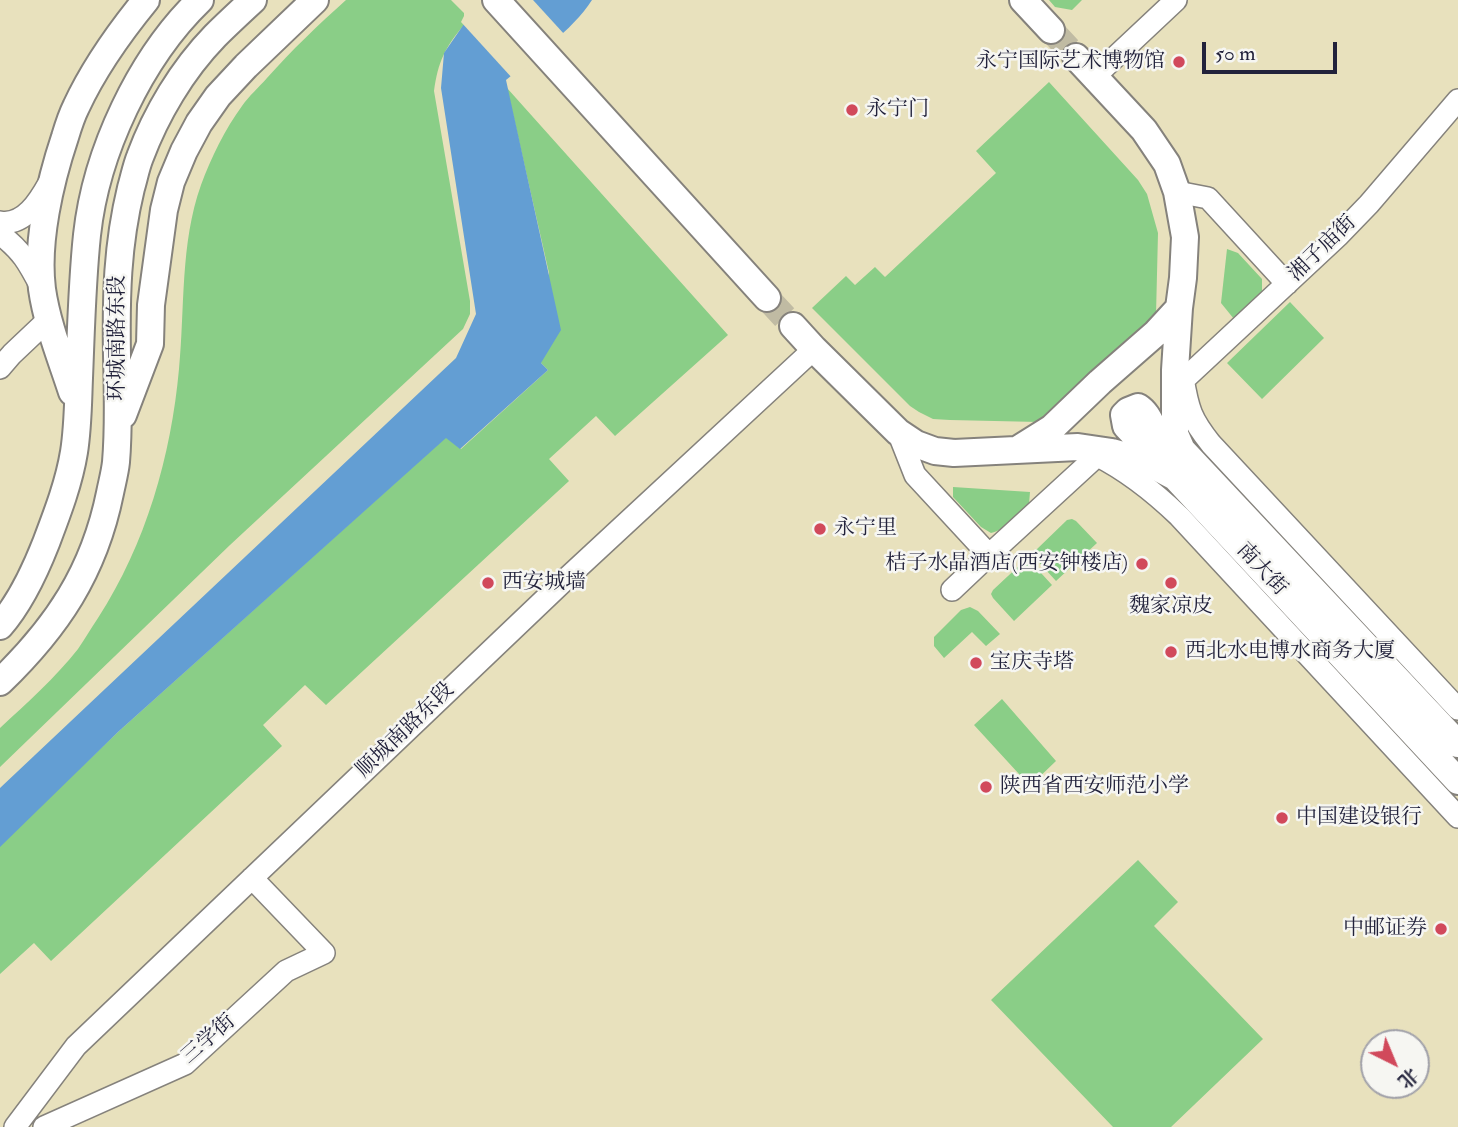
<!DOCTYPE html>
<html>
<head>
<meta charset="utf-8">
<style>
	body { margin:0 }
	#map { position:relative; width:1458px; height:1127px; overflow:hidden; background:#e8e1bd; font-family:"IM FELL Double Pica","Noto Serif SC",serif }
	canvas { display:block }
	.north { position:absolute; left:1360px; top:1029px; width:70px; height:70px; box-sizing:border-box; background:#f6f6f2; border:2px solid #a1a1a9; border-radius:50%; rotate:137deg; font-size:19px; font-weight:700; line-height:28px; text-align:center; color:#22223b }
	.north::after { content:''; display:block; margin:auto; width:24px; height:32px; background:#d1495b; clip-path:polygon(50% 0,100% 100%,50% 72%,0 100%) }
	.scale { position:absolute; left:1202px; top:42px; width:135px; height:32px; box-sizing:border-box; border:4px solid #22223b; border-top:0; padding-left:9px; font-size:21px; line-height:24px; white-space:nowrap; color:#22223b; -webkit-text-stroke:5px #f6f6f2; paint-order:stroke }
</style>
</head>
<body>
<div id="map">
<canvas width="1458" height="1127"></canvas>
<div class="north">北</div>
<div class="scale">50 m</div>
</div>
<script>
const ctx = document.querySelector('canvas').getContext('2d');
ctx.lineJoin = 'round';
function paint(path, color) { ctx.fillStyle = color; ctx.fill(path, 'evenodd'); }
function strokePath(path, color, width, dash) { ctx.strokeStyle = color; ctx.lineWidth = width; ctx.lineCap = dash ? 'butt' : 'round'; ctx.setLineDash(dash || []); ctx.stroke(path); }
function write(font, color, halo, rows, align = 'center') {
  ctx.font = font + ' "IM FELL Double Pica","Noto Serif SC",serif'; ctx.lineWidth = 5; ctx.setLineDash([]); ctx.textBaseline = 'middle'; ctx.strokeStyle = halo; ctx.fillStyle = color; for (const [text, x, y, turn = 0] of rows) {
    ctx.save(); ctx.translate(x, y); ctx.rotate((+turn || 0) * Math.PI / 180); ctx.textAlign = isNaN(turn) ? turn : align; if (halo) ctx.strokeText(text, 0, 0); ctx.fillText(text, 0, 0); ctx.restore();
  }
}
paint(new Path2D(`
	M 346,0 L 451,0 L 464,13 L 464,25 C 445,47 438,62 434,91 L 470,301 L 470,314 L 463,329 L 230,545 L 0,767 L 0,728 C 27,703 55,678 78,649 C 85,639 91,628 98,618 C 146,544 171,456 179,369 C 185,308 180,244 201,185 C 211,158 225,129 242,106 C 249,96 259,87 267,78 C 292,50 318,25 346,0 Z
	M 1049,0 L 1082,0 L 1072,10 L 1055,7 Z
	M 1049,82 L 1138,180 L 1147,194 L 1158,233 L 1156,315 L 1039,422 L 950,420 L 933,419 L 919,412 L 910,406 L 812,308 L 846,276 L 855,285 L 875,267 L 885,277 L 996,173 L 976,151 Z
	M 507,88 L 728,335 L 615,436 L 596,416 L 549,459 L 569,481 L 326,705 L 305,685 L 263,725 L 282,746 L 51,961 L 34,943 L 0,974 L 0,844 L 118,732 L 446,437 L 461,449 L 548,370 L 541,363 L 549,273 Z
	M 1227,249 L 1238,253 L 1262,279 L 1262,291 L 1234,319 L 1221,303 Z
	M 1290,302 L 1324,338 L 1262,399 L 1227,363 Z
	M 953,487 L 1030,492 L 1029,504 C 1018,514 1006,530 991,533 L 981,527 L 953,497 Z
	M 1072,519 L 1076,521 L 1097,543 L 1056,581 L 1035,558 L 1034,554 L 1036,550 L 1067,520 Z
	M 1027,560 L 1031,562 L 1052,585 L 1014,621 L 993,598 L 991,594 L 993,590 L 1023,562 Z
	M 970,607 L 978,611 L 1000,634 L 986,646 L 972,632 L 944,658 L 934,646 L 934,637 L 961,610 Z
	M 1002,699 L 1056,761 L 1030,786 L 974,725 Z
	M 1138,860 L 1178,902 L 1154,926 L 1263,1039 L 1171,1127 L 1113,1127 L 991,1000 Z`), '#8ace87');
paint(new Path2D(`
	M 476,0 L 592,0 C 572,31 534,57 506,80 L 561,330 L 541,363 L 548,370 L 460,449 L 446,438 L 118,732 L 0,847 L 0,788 L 456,358 L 476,314 L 441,88 L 444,53 L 464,24 Z`), '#639ed3');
paint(new Path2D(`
	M 472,0 L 533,0 L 565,35 L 513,79 L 461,22 Z`), '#e8e1bd');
strokePath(new Path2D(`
	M 1051,30 L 1076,57
	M 767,298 L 793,326`), '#c0bba3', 26, [26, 13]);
const minor = new Path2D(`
	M 1094,77 L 1176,0
	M 1177,192 L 1208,198 L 1287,284
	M 0,222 C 24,226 39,201 49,183
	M 0,234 C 22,251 28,262 41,287
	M 0,368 L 12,354 L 49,319
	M 1183,378 C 1188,409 1191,419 1211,444 L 1458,709
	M 1176,387 L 1339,235 L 1369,204 L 1458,100
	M 898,432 L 915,475 L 989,555 L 1098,455 L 1110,453
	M 1096,455 C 1128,471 1153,491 1179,516 L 1458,817
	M 952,590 L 989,555
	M 15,1127 L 76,1046 L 568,577 L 814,349
	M 44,1127 L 185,1064 L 286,971 L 324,953 L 252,878`);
const major = new Path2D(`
	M 496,0 L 767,298
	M 1023,0 L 1051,30
	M 1076,57 L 1144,130 L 1167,164 L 1177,192 L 1185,237 L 1183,278 L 1179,308 L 1175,370 L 1175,434 L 1182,450 L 1458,744
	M 793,326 L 814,349 L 898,432 L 916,444 L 935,451 L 954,453 L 1078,447 L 1112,452 L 1147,462 L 1175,477 L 1458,781
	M 72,392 C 61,358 47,324 42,289 C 36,242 50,182 65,137 C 68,127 71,117 76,107 C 94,68 119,33 146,0
	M 123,415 L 150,344 L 151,305 L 164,210 L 171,182 L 184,151 L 199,123 L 218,96 L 246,66 L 315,0
	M 1020,448 L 1052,428 L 1100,382 L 1156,333 L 1179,308
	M 1165,467 L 1126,426 L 1124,415 L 1128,411 L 1138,407 C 1149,414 1151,426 1158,436 C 1164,444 1172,451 1180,457
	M 0,626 C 20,603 35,571 46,543 C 57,514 69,483 74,452 C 78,427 78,402 79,378 C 81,330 82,282 87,235 C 96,152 140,58 200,0
	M 0,682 C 57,627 94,572 110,493 C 112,483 115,472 116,462 C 119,427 118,391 117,356 C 116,296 117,246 131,188 C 134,178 136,167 140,157 C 156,114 182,70 215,36 C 227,24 240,12 253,0`);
strokePath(minor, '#85827c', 24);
strokePath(major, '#85827c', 30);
strokePath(minor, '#fff', 21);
strokePath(major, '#fff', 26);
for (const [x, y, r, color] of [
	[1179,62,7,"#d1495b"],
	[852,110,7,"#d1495b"],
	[820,529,7,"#d1495b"],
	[1142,564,7,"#d1495b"],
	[488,583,7,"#d1495b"],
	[1171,583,7,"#d1495b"],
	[1171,652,7,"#d1495b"],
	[976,663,7,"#d1495b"],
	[986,787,7,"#d1495b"],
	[1282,818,7,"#d1495b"],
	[1441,929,7,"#d1495b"]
]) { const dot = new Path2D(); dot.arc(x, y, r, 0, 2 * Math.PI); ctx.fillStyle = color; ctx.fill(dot); strokePath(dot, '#f6f6f2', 2.5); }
write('21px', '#22223b', '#f6f6f2', [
	["永宁国际艺术博物馆",1165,62,"right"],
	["永宁门",866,110],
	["永宁里",834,529],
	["桔子水晶酒店(西安钟楼店)",1128,564,"right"],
	["西安城墙",502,583],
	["魏家凉皮",1171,607,"center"],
	["西北水电博水商务大厦",1185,652],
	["宝庆寺塔",990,663],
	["陕西省西安师范小学",1000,787],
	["中国建设银行",1296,818],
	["中邮证券",1427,929,"right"]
], 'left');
write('21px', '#22223b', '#f6f6f2', [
	["湘子庙街",1323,249,-44],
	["环城南路东段",118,338,-90],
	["南大街",1261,570,47],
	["顺城南路东段",406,731,-44],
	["三学街",209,1040,-41]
]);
</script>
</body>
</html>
